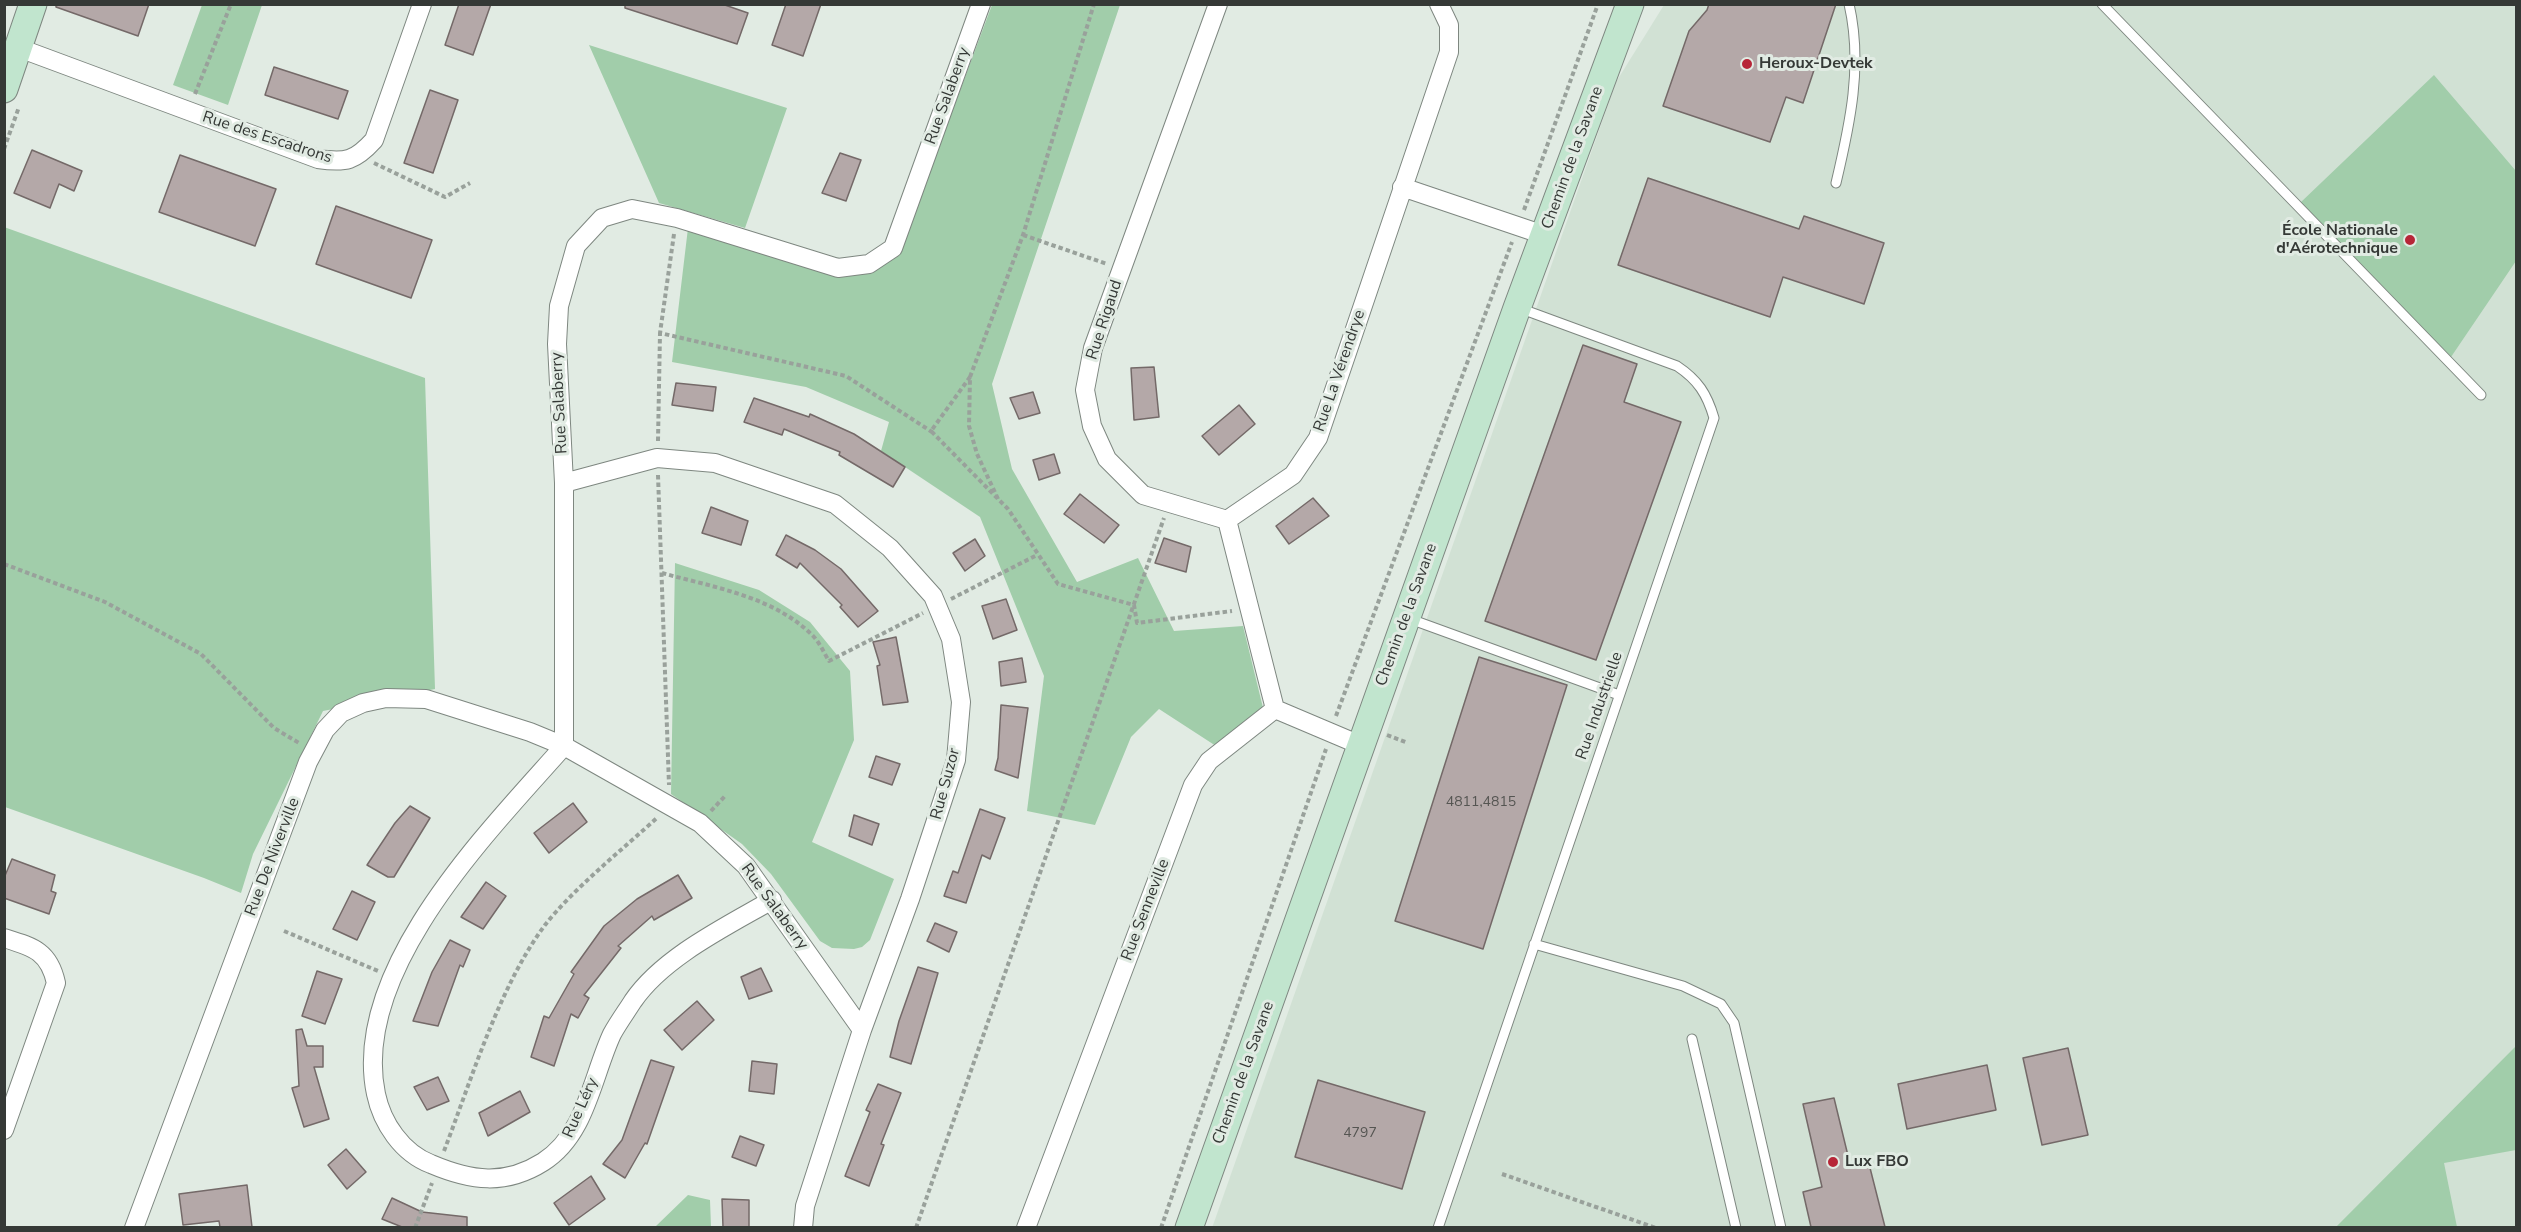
<!DOCTYPE html>
<html>
<head>
<meta charset="utf-8">
<style>
	body { margin:0 }
	#map { position:relative; width:2521px; height:1232px; overflow:hidden; background:#e1ebe3; font-family:"Nunito Sans",sans-serif }
	canvas { display:block }
	.frame { position:absolute; inset:0; border:6px solid #353936; pointer-events:none }
</style>
</head>
<body>
<div id="map">
<canvas width="2521" height="1232"></canvas>
<div class="frame"></div>
</div>
<script>
const ctx = document.querySelector('canvas').getContext('2d');
ctx.lineJoin = 'round';
function paint(path, color) { ctx.fillStyle = color; ctx.fill(path, 'evenodd'); }
function strokePath(path, color, width, dash) { ctx.strokeStyle = color; ctx.lineWidth = width; ctx.lineCap = dash ? 'butt' : 'round'; ctx.setLineDash(dash || []); ctx.stroke(path); }
function write(font, color, halo, rows, align = 'center') {
  ctx.font = font + ' "Nunito Sans",sans-serif'; ctx.lineWidth = 6; ctx.setLineDash([]); ctx.textBaseline = 'middle'; ctx.strokeStyle = halo; ctx.fillStyle = color; for (const [text, x, y, turn = 0] of rows) {
    ctx.save(); ctx.translate(x, y); ctx.rotate((+turn || 0) * Math.PI / 180); ctx.textAlign = isNaN(turn) ? turn : align; if (halo) ctx.strokeText(text, 0, 0); ctx.fillText(text, 0, 0); ctx.restore();
  }
}
paint(new Path2D(`
	M 1664,5 L 2516,5 L 2516,1227 L 1212,1228 L 1616,82 Z`), '#d1e1d4');
paint(new Path2D(`
	M 202,5 L 262,5 L 228,105 L 173,85 Z
	M 992,5 L 1120,5 L 992,384 L 1012,469 L 1077,582 L 1138,558 L 1174,631 L 1243,626 L 1265,716 L 1216,746 L 1159,709 L 1131,737 L 1095,825 L 1027,811 L 1044,676 L 980,517 L 881,451 L 889,422 L 806,387 L 672,362 L 688,228 L 845,277 L 878,269 L 900,251 Z
	M 589,45 L 787,108 L 745,228 L 659,203 Z
	M 2434,75 L 2516,171 L 2516,261 L 2451,357 L 2300,203 Z
	M 4,227 L 425,378 L 435,689 L 323,711 L 253,854 L 241,893 L 204,878 L 5,807 Z
	M 675,563 L 759,590 L 810,622 L 850,671 L 854,740 L 812,842 L 894,879 L 870,940 L 862,947 L 854,949 L 832,948 L 820,941 L 771,874 L 742,844 L 671,794 Z
	M 2516,1046 L 2516,1150 L 2444,1163 L 2457,1227 L 2336,1227 Z
	M 688,1195 L 710,1200 L 711,1227 L 655,1227 Z`), '#a1cdaa');
const building = new Path2D(`
	M 56,4 L 149,4 L 138,36 L 56,7 Z
	M 459,4 L 491,4 L 473,55 L 445,45 Z
	M 625,4 L 722,4 L 748,13 L 737,44 L 625,8 Z
	M 786,4 L 821,4 L 803,56 L 772,45 Z
	M 1709,4 L 1836,4 L 1803,103 L 1786,97 L 1770,142 L 1663,106 L 1689,31 L 1707,10 Z
	M 274,67 L 348,91 L 338,119 L 265,95 Z
	M 430,90 L 458,100 L 433,173 L 404,163 Z
	M 32,150 L 82,171 L 74,191 L 59,184 L 50,208 L 14,193 Z
	M 840,153 L 861,160 L 846,201 L 822,193 Z
	M 180,155 L 276,189 L 255,246 L 159,212 Z
	M 1648,178 L 1799,229 L 1804,216 L 1884,243 L 1864,304 L 1783,277 L 1770,317 L 1618,265 Z
	M 336,206 L 432,240 L 411,298 L 316,264 Z
	M 1583,345 L 1637,364 L 1624,402 L 1681,422 L 1596,660 L 1485,621 Z
	M 1154,367 L 1159,417 L 1134,420 L 1131,368 Z
	M 676,383 L 716,387 L 713,411 L 672,405 Z
	M 1033,392 L 1040,413 L 1019,419 L 1010,398 Z
	M 754,398 L 809,417 L 810,414 L 854,434 L 905,467 L 893,487 L 839,455 L 840,452 L 784,429 L 782,435 L 744,422 Z
	M 1239,405 L 1255,424 L 1219,455 L 1202,436 Z
	M 1054,454 L 1060,473 L 1039,480 L 1033,460 Z
	M 1080,494 L 1119,525 L 1104,543 L 1064,514 Z
	M 1313,498 L 1329,516 L 1289,544 L 1276,526 Z
	M 711,507 L 748,521 L 741,545 L 702,533 Z
	M 786,535 L 815,550 L 841,569 L 878,611 L 858,627 L 840,607 L 842,605 L 800,563 L 797,568 L 776,555 Z
	M 1164,538 L 1191,547 L 1186,572 L 1155,563 Z
	M 975,539 L 985,556 L 965,571 L 953,553 Z
	M 1006,599 L 1017,630 L 993,639 L 982,606 Z
	M 896,637 L 908,702 L 883,705 L 877,666 L 880,665 L 873,642 Z
	M 1479,657 L 1567,685 L 1483,949 L 1395,921 Z
	M 1022,658 L 1026,682 L 1001,686 L 999,662 Z
	M 1001,705 L 1028,708 L 1018,778 L 995,770 L 998,758 Z
	M 876,756 L 900,764 L 892,785 L 869,777 Z
	M 573,803 L 587,822 L 549,853 L 534,833 Z
	M 410,806 L 430,818 L 394,877 L 388,877 L 367,865 L 395,823 Z
	M 980,809 L 1005,818 L 990,859 L 982,855 L 966,903 L 944,896 L 953,871 L 958,873 Z
	M 854,815 L 879,824 L 872,845 L 849,836 Z
	M 12,859 L 55,875 L 51,891 L 56,893 L 49,914 L 4,898 L 4,878 Z
	M 678,875 L 692,898 L 654,920 L 652,916 L 618,946 L 621,948 L 584,995 L 589,998 L 578,1018 L 571,1014 L 554,1066 L 531,1057 L 544,1016 L 549,1018 L 574,974 L 571,972 L 604,926 L 637,899 Z
	M 486,882 L 506,896 L 483,929 L 461,917 Z
	M 352,891 L 375,902 L 357,940 L 333,929 Z
	M 935,923 L 957,932 L 949,952 L 927,941 Z
	M 450,940 L 470,950 L 463,967 L 460,965 L 438,1026 L 413,1021 L 432,972 Z
	M 918,967 L 938,973 L 911,1064 L 890,1057 L 899,1021 Z
	M 761,968 L 772,991 L 749,999 L 741,977 Z
	M 317,971 L 342,979 L 325,1024 L 302,1016 Z
	M 697,1001 L 714,1020 L 682,1050 L 664,1030 Z
	M 302,1029 L 307,1046 L 323,1046 L 323,1067 L 314,1067 L 329,1119 L 304,1127 L 292,1088 L 299,1086 L 296,1030 Z
	M 2068,1048 L 2088,1135 L 2042,1145 L 2023,1058 Z
	M 651,1060 L 674,1067 L 647,1144 L 645,1143 L 625,1178 L 603,1164 L 622,1140 Z
	M 752,1061 L 777,1064 L 774,1094 L 749,1091 Z
	M 1987,1065 L 1996,1110 L 1907,1129 L 1898,1084 Z
	M 438,1077 L 449,1101 L 427,1110 L 414,1087 Z
	M 1318,1080 L 1425,1112 L 1402,1189 L 1295,1157 Z
	M 878,1084 L 901,1093 L 881,1144 L 884,1145 L 869,1186 L 845,1176 L 870,1112 L 866,1110 Z
	M 520,1091 L 530,1112 L 488,1136 L 479,1113 Z
	M 1834,1098 L 1850,1164 L 1868,1160 L 1885,1227 L 1811,1227 L 1803,1192 L 1822,1187 L 1803,1104 Z
	M 740,1136 L 764,1145 L 756,1166 L 732,1157 Z
	M 346,1149 L 366,1172 L 347,1189 L 328,1165 Z
	M 591,1176 L 605,1199 L 569,1225 L 554,1203 Z
	M 247,1185 L 252,1227 L 220,1227 L 219,1221 L 183,1225 L 179,1194 Z
	M 392,1198 L 422,1212 L 467,1217 L 467,1227 L 402,1227 L 382,1219 Z
	M 722,1199 L 749,1200 L 749,1227 L 723,1227 Z`);
paint(building, '#b4a8a8');
strokePath(building, '#746968', 1.5);
const lane = new Path2D(`
	M 2102,4 L 2481,395
	M 1836,183 C 1850,124 1863,65 1849,4
	M 1410,619 L 1619,695
	M 1534,944 L 1683,986 L 1721,1004 L 1734,1023 L 1781,1228
	M 1692,1039 L 1736,1228
	M 1438,1228 L 1714,418 C 1707,394 1698,380 1677,366 L 1519,308`);
const street = new Path2D(`
	M 1218,4 L 1093,348 L 1085,390 L 1092,426 L 1107,459 L 1143,495 L 1227,520 L 1275,709
	M 19,48 L 318,159 C 346,163 355,161 374,140 L 422,4
	M 1402,187 L 1544,235
	M 564,483 L 657,458 L 715,463 L 835,504 L 890,548 L 933,596 L 951,639 L 961,702 L 956,760 L 910,899 L 862,1030 L 805,1206 L 803,1228
	M 1227,520 L 1293,475 L 1318,438 L 1449,52 L 1449,25 L 1439,4
	M 4,938 C 33,947 49,951 56,983 L 4,1130
	M 862,1030 L 746,866 L 700,823 L 564,746 L 564,483 L 557,344 L 559,306 L 576,246 L 602,218 L 632,209 L 677,218 L 838,268 L 869,264 L 893,248 L 981,4
	M 134,1228 L 308,762 L 325,730 L 341,713 L 363,703 L 386,698 L 426,699 L 530,732 L 564,746 C 489,831 350,970 376,1094 C 382,1123 402,1153 431,1164 C 471,1181 505,1186 543,1162 C 586,1135 592,1077 612,1034 C 618,1023 626,1012 633,1001 C 663,957 727,926 772,900
	M 1026,1228 L 1193,785 L 1209,761 L 1275,709 L 1360,745`);
const secondary = new Path2D(`
	M 4,89 L 33,4
	M 1189,1228 L 1517,308 L 1630,4`);
strokePath(lane, '#7e8780', 11);
strokePath(street, '#7e8780', 20);
strokePath(secondary, '#7e8780', 29);
strokePath(new Path2D(`
	M 195,94 L 231,4
	M 4,149 L 19,107
	M 374,163 L 445,197 L 470,183
	M 1524,210 L 1598,4
	M 674,234 L 660,333 L 846,376 L 932,432
	M 1023,235 L 1107,264
	M 970,377 L 1023,235 L 1094,4
	M 658,441 L 660,333
	M 658,475 L 669,785
	M 998,499 L 977,454 L 969,426 L 970,377 L 931,431 L 1008,509 L 1058,584 L 1134,605 L 1137,623 L 1232,611
	M 4,564 L 105,602 L 201,654 L 274,728 L 299,743
	M 662,573 C 712,587 772,596 811,634 C 819,641 824,653 829,661 L 923,613
	M 951,599 L 1037,555
	M 1336,716 L 1512,242
	M 1387,735 L 1408,743
	M 711,811 L 725,796
	M 284,931 L 378,971
	M 444,1151 C 472,1078 499,987 545,925 C 573,889 623,849 658,817
	M 1502,1174 L 1656,1228
	M 415,1228 L 432,1183
	M 916,1228 L 1164,518
	M 1161,1228 L 1326,749`), '#99a19b', 4, [4.5, 3]);
strokePath(lane, '#fff', 9);
strokePath(street, '#fff', 18);
strokePath(secondary, '#c1e5ce', 27);
for (const [x, y, r, color] of [
	[1747,64,6,"#b72638"],
	[2410,240,6,"#b72638"],
	[1833,1162,6,"#b72638"]
]) { const dot = new Path2D(); dot.arc(x, y, r, 0, 2 * Math.PI); ctx.fillStyle = color; ctx.fill(dot); strokePath(dot, '#e1ebe3', 2); }
write('14px', '#555552', null, [
	["4811,4815",1481,803],
	["4797",1360,1134]
]);
write('bold 16px', '#353936', '#e1ebe3', [
	["Heroux-Devtek",1759,64],
	["École Nationale",2398,231,"right"],
	["d'Aérotechnique",2398,249,"right"],
	["Lux FBO",1845,1162]
], 'left');
write('16px', '#353936', '#e1ebe3', [
	["Rue Salaberry",948,96,-70],
	["Rue des Escadrons",267,138,18],
	["Chemin de la Savane",1573,158,-70],
	["Rue Rigaud",1105,320,-72],
	["Rue La Vérendrye",1340,371,-71],
	["Rue Salaberry",560,403,-93],
	["Chemin de la Savane",1407,615,-70],
	["Rue Industrielle",1600,706,-71],
	["Rue Suzor",946,784,-75],
	["Rue De Niverville",273,857,-69],
	["Rue Salaberry",774,907,54],
	["Rue Senneville",1146,910,-69],
	["Chemin de la Savane",1244,1073,-70],
	["Rue Léry",581,1108,-66]
]);
</script>
</body>
</html>
